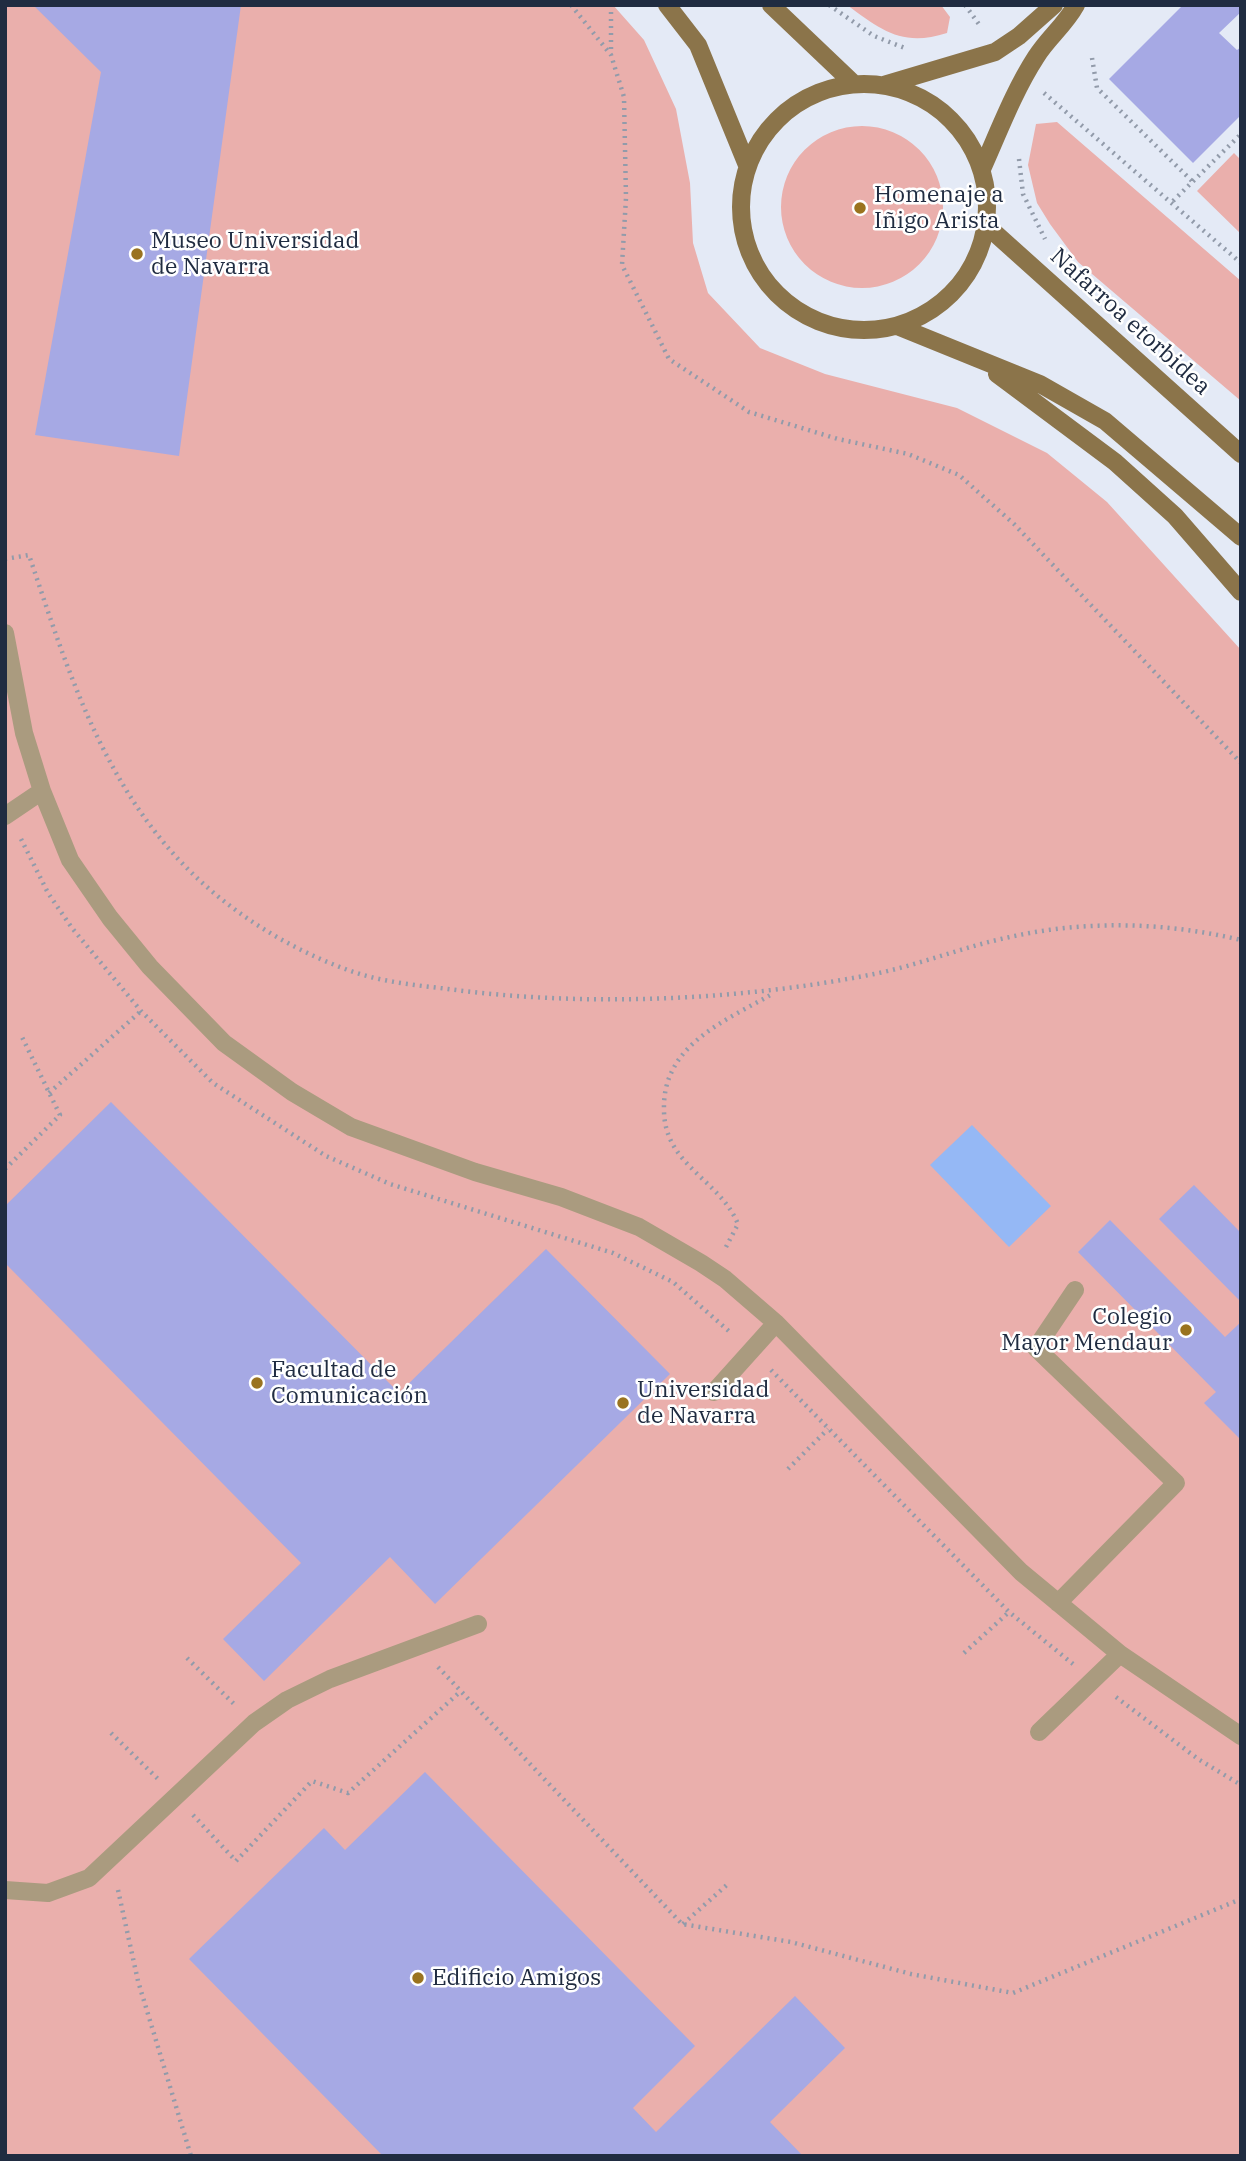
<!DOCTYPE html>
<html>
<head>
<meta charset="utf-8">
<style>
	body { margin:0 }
	#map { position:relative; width:1246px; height:2161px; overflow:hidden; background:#e4eaf6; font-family:"IBM Plex Serif",serif }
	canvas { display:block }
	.frame { position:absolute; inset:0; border:7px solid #202c41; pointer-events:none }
</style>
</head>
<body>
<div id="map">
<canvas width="1246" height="2161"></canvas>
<div class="frame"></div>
</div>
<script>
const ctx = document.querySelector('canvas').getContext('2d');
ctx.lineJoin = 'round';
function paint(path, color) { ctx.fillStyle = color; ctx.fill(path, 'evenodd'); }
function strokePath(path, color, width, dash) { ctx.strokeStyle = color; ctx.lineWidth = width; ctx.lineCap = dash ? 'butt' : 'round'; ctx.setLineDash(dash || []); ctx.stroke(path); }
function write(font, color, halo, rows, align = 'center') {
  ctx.font = font + ' "IBM Plex Serif",serif'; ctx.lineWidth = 5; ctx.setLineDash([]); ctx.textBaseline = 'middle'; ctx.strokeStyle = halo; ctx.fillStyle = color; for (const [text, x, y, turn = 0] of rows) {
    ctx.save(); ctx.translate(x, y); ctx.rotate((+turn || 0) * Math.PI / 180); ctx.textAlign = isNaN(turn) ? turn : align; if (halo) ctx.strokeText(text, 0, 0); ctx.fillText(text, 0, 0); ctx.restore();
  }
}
paint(new Path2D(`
	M 5,5 L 613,5 L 644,40 L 676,109 L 690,183 L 693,243 L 708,293 L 760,348 L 825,374 L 957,408 L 1047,453 L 1107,502 L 1241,650 L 1241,2156 L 5,2156 Z
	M 847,5 L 941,5 L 950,17 L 947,33 C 903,47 882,31 847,5 Z
	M 1057,122 L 1241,281 L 1241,401 L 1078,262 L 1050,224 L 1037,203 L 1028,165 L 1036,124 Z
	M781 207a81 81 0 1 1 162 0a81 81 0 1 1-162 0Z
	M 1234,153 L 1241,160 L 1241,234 L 1197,191 Z`), '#eaafac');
paint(new Path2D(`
	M 972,1125 L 1051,1206 L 1009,1247 L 930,1165 Z`), '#95b8f5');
paint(new Path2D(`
	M 33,5 L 241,5 L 179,456 L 35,435 L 101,72 Z
	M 1183,5 L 1241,5 L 1241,12 L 1219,33 L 1237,50 L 1241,47 L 1241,115 L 1193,163 L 1109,79 Z
	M 111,1102 L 399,1393 L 546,1249 L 670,1374 L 435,1604 L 390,1557 L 264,1681 L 223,1639 L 301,1563 L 5,1263 L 5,1206 Z
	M 1194,1185 L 1241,1233 L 1241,1302 L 1159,1219 Z
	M 1110,1220 L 1225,1337 L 1241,1322 L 1241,1440 L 1204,1403 L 1216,1392 L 1078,1252 Z
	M 425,1772 L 695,2046 L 633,2108 L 656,2132 L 795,1996 L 845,2048 L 770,2122 L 803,2156 L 383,2156 L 189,1959 L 324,1828 L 345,1850 Z`), '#a6a9e4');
strokePath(new Path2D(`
	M 571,5 L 611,55 L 624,97 L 626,198 L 622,265 L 669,359 L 749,412 L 838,439 L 908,454 L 959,475 L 1014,524 L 1241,763
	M 611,5 L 611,54
	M 829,5 L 874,36 L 905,48
	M 965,5 L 981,27
	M 1092,58 L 1097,88 L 1193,182
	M 1044,93 L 1241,263
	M 1019,159 L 1023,194 L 1045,239
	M 1173,201 L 1241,134
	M 5,559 L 29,555 C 62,653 93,755 160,838 C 208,898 276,944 348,970 C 380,982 415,985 448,989 C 583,1007 735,1001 869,975 C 917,966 962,947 1010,937 C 1086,920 1165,922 1241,940
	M 21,839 L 48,893 L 72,928 L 141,1011 L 213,1083 L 326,1156 L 390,1184 L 613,1253 L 673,1282 L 731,1333
	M 49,1093 L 141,1011
	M 5,1169 L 60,1115 L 21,1035
	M 726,1247 L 738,1224 C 727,1197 702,1181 683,1159 C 671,1145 664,1129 664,1110 C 662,1045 725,1021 774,993
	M 771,1370 L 1009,1612 L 1073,1664
	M 788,1469 L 828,1429
	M 964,1653 L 1009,1612
	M 187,1658 L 234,1704
	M 438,1667 L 682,1924 L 791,1942 L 911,1974 L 1013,1993 L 1241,1899
	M 1116,1697 L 1198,1759 L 1241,1785
	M 111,1733 L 158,1779
	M 193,1815 L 236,1861 L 312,1781 L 348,1793 L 461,1691
	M 118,1890 L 138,1981 L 191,2156
	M 683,1924 L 729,1883`), '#929baa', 4.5, [2, 5]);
strokePath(new Path2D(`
	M 5,633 L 24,733 L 42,791 L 70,860 L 110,918 L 150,967 L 224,1043 L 292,1092 L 351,1127 L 475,1172 L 561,1197 L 639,1227 L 701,1263 L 725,1279 L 776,1323 L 1021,1572 L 1120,1654 L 1241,1736
	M 5,816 L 42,791
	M 714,1392 L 776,1323
	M 1058,1603 L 1176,1483 L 1036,1348 L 1075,1290
	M 1039,1732 L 1120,1654
	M 5,1890 L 48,1893 L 89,1878 L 254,1723 L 287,1700 L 330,1679 L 478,1624`), '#aa9b7f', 18);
strokePath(new Path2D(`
	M 667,5 L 698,45 L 747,165
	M 771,5 L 854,84
	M741 207a123 123 0 1 1 246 0a123 123 0 1 1-246 0Z
	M 884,85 L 995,52 L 1019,36 L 1054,5
	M 982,169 C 999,131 1014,91 1036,57 C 1048,38 1065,25 1076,5
	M 987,226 L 1241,454
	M 897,326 L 1040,384 L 1105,421 L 1241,537
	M 997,374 L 1115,462 L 1175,516 L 1241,592`), '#8b744a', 18);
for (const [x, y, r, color] of [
	[860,208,7,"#9a731f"],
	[137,254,7,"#9a731f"],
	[1186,1330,7,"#9a731f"],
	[257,1383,7,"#9a731f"],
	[623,1403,7,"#9a731f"],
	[418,1978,7,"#9a731f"]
]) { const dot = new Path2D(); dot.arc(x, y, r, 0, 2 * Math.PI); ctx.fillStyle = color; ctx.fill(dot); strokePath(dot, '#fff', 2.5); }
write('23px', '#202c41', '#fff', [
	["Homenaje a",874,195],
	["Iñigo Arista",874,221],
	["Museo Universidad",151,241],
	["de Navarra",151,267],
	["Colegio",1172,1317,"right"],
	["Mayor Mendaur",1172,1343,"right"],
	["Facultad de",271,1370],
	["Comunicación",271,1396],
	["Universidad",637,1390],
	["de Navarra",637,1416],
	["Edificio Amigos",432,1978]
], 'left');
write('23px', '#202c41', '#fff', [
	["Nafarroa etorbidea",1130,322,42]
]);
</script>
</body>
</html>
